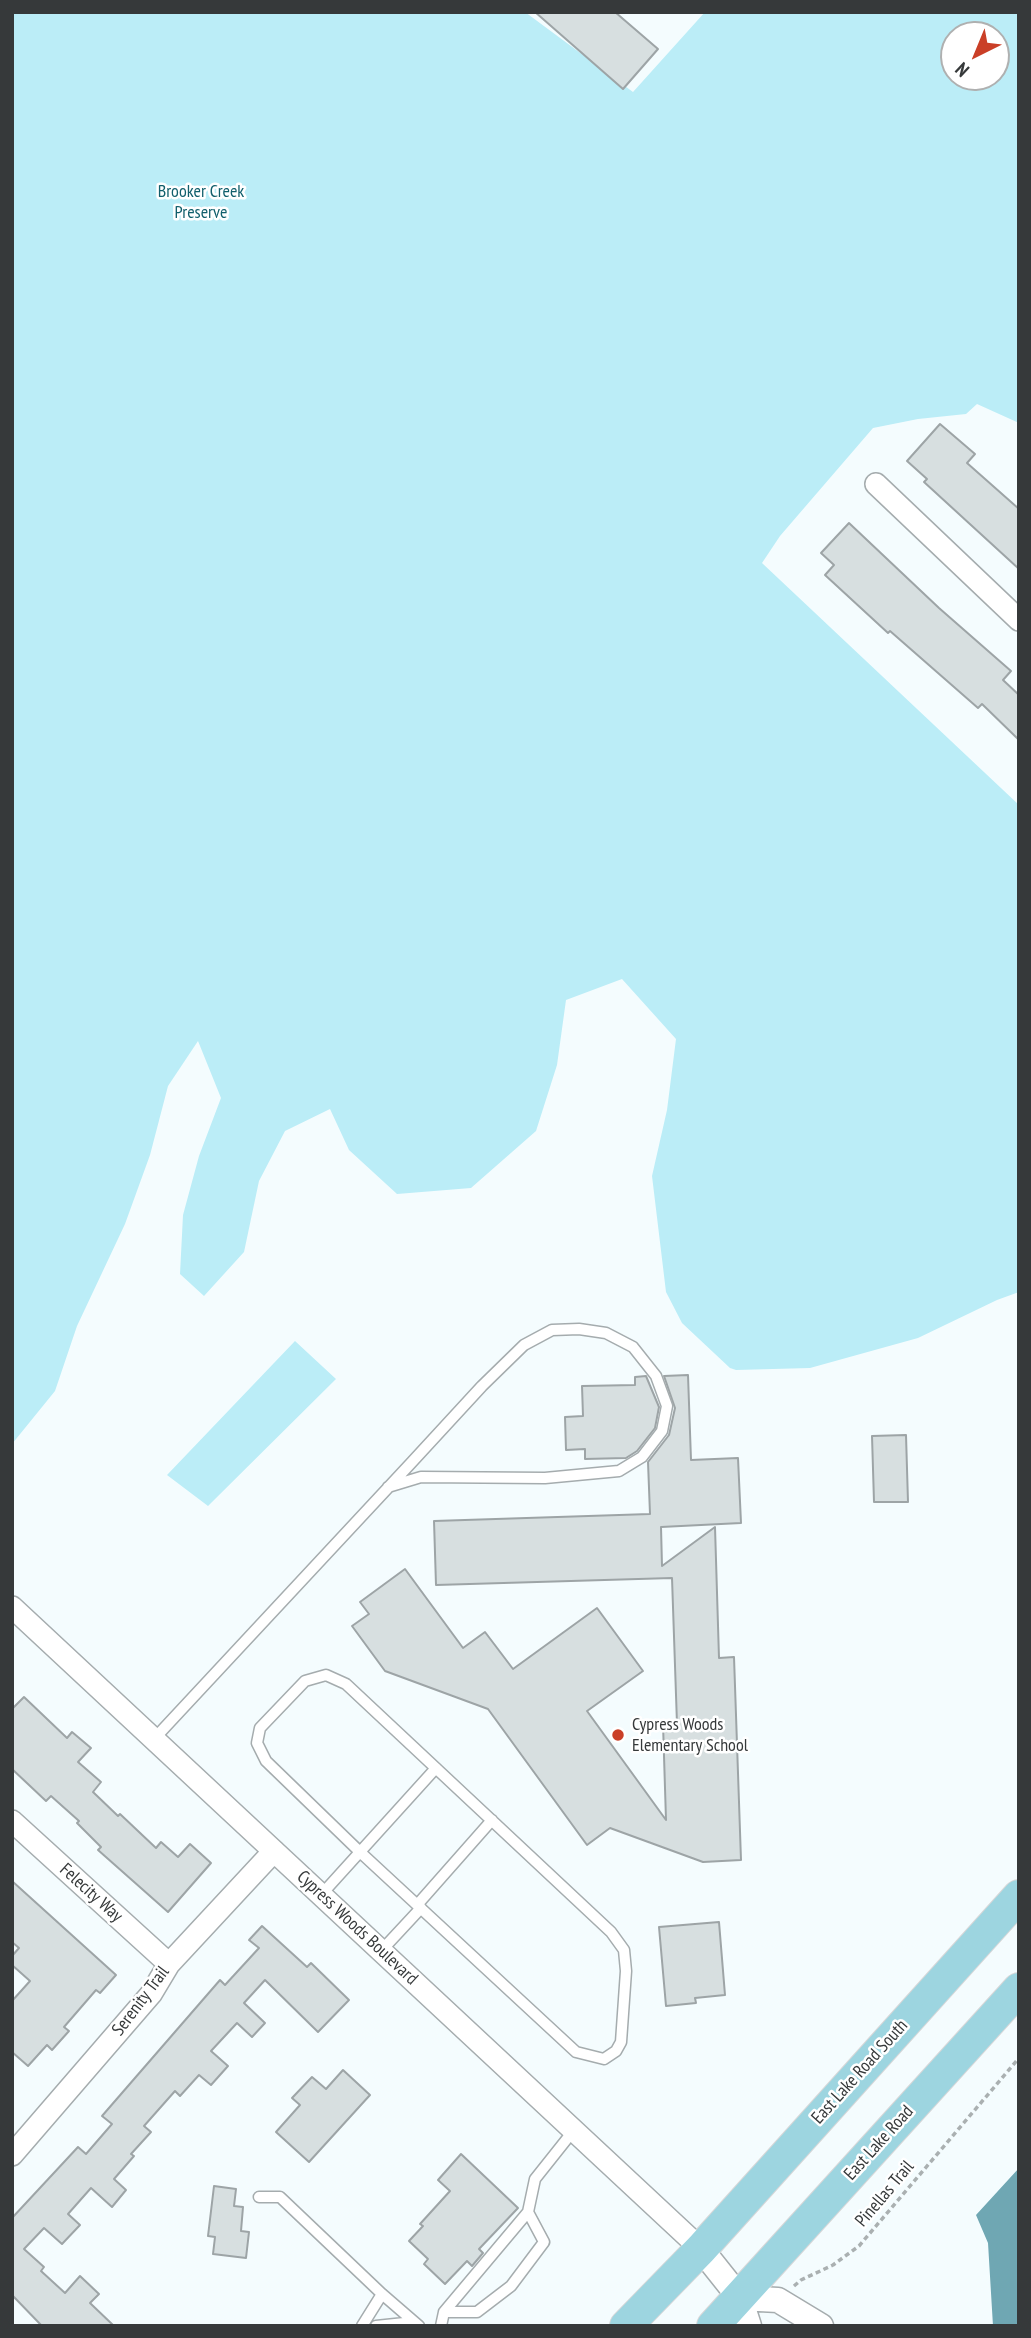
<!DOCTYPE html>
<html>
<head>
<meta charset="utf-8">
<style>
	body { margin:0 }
	#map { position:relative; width:1031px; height:2338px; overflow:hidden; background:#f4fcfe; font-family:"PT Sans Narrow",sans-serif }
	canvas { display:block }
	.frame { position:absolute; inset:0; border:14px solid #36393a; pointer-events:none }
	.north { position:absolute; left:940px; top:21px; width:70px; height:70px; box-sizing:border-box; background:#fff; border:2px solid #afb0b0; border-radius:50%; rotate:223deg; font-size:19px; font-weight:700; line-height:28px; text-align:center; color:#36393a }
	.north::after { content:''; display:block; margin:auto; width:24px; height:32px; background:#ca3f27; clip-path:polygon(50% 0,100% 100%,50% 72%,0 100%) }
</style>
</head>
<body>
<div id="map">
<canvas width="1031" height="2338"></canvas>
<div class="frame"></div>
<div class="north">N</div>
</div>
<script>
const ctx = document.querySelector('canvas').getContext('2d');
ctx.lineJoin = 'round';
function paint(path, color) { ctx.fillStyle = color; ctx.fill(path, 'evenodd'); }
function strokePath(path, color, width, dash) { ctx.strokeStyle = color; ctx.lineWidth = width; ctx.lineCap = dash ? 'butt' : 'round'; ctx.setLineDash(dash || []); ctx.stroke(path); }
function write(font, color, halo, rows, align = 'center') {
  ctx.font = font + ' "PT Sans Narrow",sans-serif'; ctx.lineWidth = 5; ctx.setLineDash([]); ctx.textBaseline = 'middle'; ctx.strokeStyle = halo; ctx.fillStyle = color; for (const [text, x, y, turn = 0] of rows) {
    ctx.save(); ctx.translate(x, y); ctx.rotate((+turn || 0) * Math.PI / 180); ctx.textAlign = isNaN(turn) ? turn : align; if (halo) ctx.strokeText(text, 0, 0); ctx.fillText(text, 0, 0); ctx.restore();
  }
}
paint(new Path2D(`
	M 12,12 L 525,12 L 633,92 L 705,12 L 1019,12 L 1019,423 L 977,404 L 966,414 L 918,419 L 873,428 L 780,536 L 762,563 L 1019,805 L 1019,1292 L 997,1300 L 918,1338 L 810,1368 L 736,1370 L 730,1368 L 682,1323 L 666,1292 L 652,1176 L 667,1110 L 676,1039 L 622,979 L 566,1000 L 557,1065 L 536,1131 L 471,1188 L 397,1194 L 349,1150 L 330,1109 L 285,1131 L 259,1181 L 244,1252 L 204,1296 L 180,1274 L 183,1215 L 199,1156 L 221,1098 L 198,1041 L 168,1086 L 150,1155 L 125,1224 L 77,1326 L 55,1391 L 12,1444 ZM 954,35 L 996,35 L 996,77 L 954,77 Z
	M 295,1341 L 336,1379 L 208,1506 L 167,1475 Z`), '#bbedf7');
paint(new Path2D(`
	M 1019,2168 L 1019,2326 L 993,2326 L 988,2243 L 976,2215 Z`), '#6fa7b3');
const building = new Path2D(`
	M 535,12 L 615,12 L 658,49 L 623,89 Z
	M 940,424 L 975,454 L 967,463 L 1019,509 L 1019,569 L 924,482 L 927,479 L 907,461 Z
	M 849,523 L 939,608 L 1011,671 L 1003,680 L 1019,695 L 1019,740 L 982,704 L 978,708 L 890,631 L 888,633 L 825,575 L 834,565 L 821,553 Z
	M 688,1375 L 691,1460 L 738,1458 L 741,1523 L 661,1527 L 662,1566 L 715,1527 L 719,1658 L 734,1657 L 741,1860 L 703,1862 L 610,1828 L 587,1845 L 488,1709 L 385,1671 L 352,1626 L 369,1614 L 360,1602 L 405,1569 L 463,1648 L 485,1632 L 513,1669 L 597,1608 L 643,1671 L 587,1711 L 666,1820 L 663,1724 L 677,1724 L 672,1578 L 436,1585 L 434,1521 L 650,1514 L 648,1462 L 669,1435 L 675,1408 L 664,1376 Z
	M 646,1376 L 659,1407 L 655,1428 L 637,1451 L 626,1458 L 585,1459 L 585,1449 L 566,1450 L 565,1417 L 583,1416 L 582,1386 L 635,1385 L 635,1377 Z
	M 906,1435 L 908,1502 L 874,1502 L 872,1436 Z
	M 24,1697 L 67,1738 L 72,1732 L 91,1748 L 78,1762 L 101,1782 L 93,1792 L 118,1816 L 120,1814 L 156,1848 L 161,1842 L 178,1857 L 190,1844 L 211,1863 L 168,1912 L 98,1850 L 101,1847 L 77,1823 L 79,1821 L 51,1796 L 46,1801 L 12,1769 L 12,1709 Z
	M 12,1881 L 116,1975 L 100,1993 L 96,1990 L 64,2027 L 69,2031 L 52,2050 L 47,2045 L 28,2066 L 12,2052 L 12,2001 L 30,1981 L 12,1965 L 12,1956 L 19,1948 L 12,1942 Z
	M 719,1922 L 725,1995 L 695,1998 L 696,2003 L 666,2006 L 659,1927 Z
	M 262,1926 L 307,1967 L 311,1963 L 349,2000 L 318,2032 L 265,1980 L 244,2003 L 265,2023 L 252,2037 L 237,2023 L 211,2051 L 228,2066 L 211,2085 L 199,2075 L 180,2096 L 175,2091 L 144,2126 L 151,2132 L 131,2154 L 134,2156 L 114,2179 L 126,2190 L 112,2207 L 91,2188 L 68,2214 L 80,2225 L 62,2244 L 44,2228 L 24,2249 L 44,2267 L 41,2271 L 65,2293 L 80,2276 L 99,2294 L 90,2303 L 114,2326 L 42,2326 L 12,2295 L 12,2218 L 78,2147 L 86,2154 L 112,2124 L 102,2116 L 220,1980 L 225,1985 L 259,1948 L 249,1940 Z
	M 343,2070 L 370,2095 L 309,2162 L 276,2132 L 300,2105 L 292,2098 L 312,2077 L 326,2089 Z
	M 461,2154 L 518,2208 L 479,2249 L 483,2253 L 472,2266 L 467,2261 L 445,2284 L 424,2264 L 428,2259 L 409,2241 L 423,2226 L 420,2224 L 450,2191 L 438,2180 Z
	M 214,2186 L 236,2189 L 234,2206 L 243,2207 L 241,2231 L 249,2232 L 246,2258 L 213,2254 L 215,2237 L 208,2236 Z`);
paint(building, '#d7dfe0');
strokePath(building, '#9da4a6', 2);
const service = new Path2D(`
	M 326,1675 L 346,1684 L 611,1932 L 624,1950 L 626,1971 L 621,2042 L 616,2051 L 604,2059 L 576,2052 L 360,1852 L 266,1761 L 257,1743 L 260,1728 L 305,1681 Z
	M 154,1739 L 412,1462 L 482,1386 L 524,1345 L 552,1330 L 579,1329 L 606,1333 L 633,1347 L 656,1376 L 667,1406 L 662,1431 L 642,1457 L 619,1471 L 545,1478 L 421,1477 L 388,1487
	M 321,1895 L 436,1768
	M 417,1905 L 492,1820
	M 381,1951 L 421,1908
	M 259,2197 L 280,2197 L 382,2294 L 419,2326
	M 444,2312 L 477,2312 L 511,2286 L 544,2242 L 528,2212
	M 362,2326 L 382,2294
	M 376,2326 L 414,2322
	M 441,2326 L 444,2312 L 528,2212 L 535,2179 L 574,2130`);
const minor = new Path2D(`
	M 876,484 L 1019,620
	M 12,1607 L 701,2249
	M 12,1821 L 169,1964
	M 12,2155 L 151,1994 L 169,1964 L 274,1851`);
const tertiary = new Path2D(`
	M 701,2249 L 740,2298 L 749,2326
	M 740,2298 L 778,2300 L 821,2326`);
const primary = new Path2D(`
	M 626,2326 L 701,2249 L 1019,1896
	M 713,2326 L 1019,1989`);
strokePath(service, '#a5acae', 13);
strokePath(minor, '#a5acae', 24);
strokePath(tertiary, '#a5acae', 27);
strokePath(primary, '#d7d7d8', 34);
strokePath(new Path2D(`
	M 794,2286 L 801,2280 L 833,2265 L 859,2246 L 1019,2058`), '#aab0b1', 3.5, [5, 3.5]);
strokePath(service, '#fff', 10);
strokePath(minor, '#fff', 21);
strokePath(tertiary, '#fff', 24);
strokePath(primary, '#9dd5e0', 32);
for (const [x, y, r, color] of [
	[618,1735,7,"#ca3f27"]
]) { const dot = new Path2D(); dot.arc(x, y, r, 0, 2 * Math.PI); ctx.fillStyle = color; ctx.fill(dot); strokePath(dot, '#fff', 2.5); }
write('18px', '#115f6c', '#fff', [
	["Brooker Creek",201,192],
	["Preserve",201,213]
]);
write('18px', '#36393a', '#fff', [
	["Cypress Woods",632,1725],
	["Elementary School",632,1746]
], 'left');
write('18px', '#36393a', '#fff', [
	["Felecity Way",91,1893,42],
	["Cypress Woods Boulevard",357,1928,43],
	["Serenity Trail",141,2001,-53],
	["East Lake Road South",860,2072,-48],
	["East Lake Road",879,2143,-48],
	["Pinellas Trail",885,2194,-50]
]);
</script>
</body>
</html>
